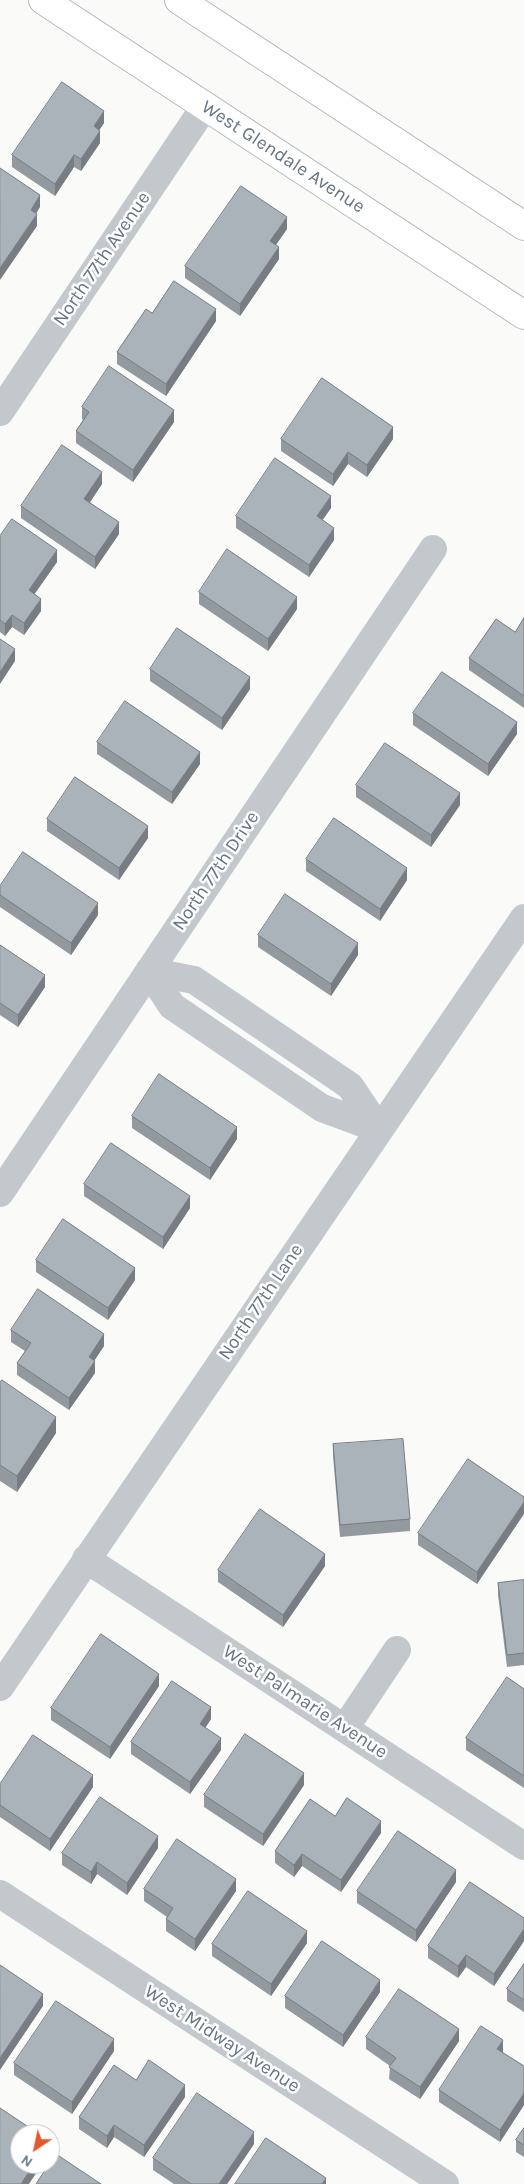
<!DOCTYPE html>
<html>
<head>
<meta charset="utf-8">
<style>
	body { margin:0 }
	#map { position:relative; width:524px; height:2184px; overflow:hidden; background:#fafaf8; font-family:Karla,sans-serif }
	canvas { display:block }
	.north { position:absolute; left:10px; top:2124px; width:50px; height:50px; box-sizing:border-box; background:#fff; border:1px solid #c1c8cd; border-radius:50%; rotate:214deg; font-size:14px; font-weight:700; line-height:20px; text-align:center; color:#657683 }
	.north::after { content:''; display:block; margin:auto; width:18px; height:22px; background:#e4572e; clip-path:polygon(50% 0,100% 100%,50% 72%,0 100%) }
</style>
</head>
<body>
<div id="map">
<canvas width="524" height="2184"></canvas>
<div class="north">N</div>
</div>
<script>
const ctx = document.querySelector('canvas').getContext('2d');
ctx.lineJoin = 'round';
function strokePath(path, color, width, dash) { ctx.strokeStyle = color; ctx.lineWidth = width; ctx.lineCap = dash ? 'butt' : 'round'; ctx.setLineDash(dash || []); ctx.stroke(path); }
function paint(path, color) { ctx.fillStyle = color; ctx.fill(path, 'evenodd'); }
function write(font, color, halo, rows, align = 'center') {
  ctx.font = font + ' Karla,sans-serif'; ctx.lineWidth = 5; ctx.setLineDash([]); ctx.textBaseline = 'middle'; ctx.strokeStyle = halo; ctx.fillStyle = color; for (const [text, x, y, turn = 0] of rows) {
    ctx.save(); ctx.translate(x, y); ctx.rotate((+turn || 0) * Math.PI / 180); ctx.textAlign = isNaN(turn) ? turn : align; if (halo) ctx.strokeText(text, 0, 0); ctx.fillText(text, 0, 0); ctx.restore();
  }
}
const secondary = new Path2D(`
	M 43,0 L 524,315
	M 179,0 L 524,226`);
strokePath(secondary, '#b3babf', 30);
strokePath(new Path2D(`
	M 0,412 L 205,106
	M 149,971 L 194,980 L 350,1086 L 379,1129
	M 149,971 L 172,1006 L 322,1108 L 379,1129
	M 0,1193 L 433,549
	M 86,1559 L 524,1846
	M 0,1687 L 524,918
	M 345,1728 L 397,1650
	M 0,1894 L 445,2184`), '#c3c8cc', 28);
strokePath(secondary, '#fff', 28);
paint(new Path2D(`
	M 104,123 L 99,130 L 100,143 L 81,171 L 74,167 L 55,196 L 12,167 L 12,155 Z
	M 287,229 L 276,245 L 279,259 L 240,316 L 185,278 L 185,266 Z
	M 152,313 L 216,321 L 166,396 L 117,364 L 117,352 Z
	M 82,407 L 174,422 L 133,482 L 76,443 L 76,431 L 83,420 L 82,419 Z
	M 281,439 L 393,439 L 367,477 L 348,464 L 333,486 L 281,451 Z
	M 102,484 L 90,502 L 119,534 L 95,569 L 21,518 L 21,506 Z
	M 331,508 L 322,520 L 334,540 L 309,577 L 236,528 L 236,516 Z
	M 0,536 L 57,562 L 34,594 L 41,611 L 24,635 L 12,627 L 5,636 L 0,632 Z
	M 199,592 L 297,609 L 268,651 L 199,604 Z
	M 524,618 L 524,708 L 469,670 L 469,658 L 515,632 Z
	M 150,669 L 250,689 L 222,730 L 150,681 Z
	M 413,713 L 517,734 L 488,776 L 413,725 Z
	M 97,742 L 200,764 L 172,804 L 97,754 Z
	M 356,785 L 460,805 L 431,847 L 356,797 Z
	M 47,819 L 148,838 L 119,880 L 47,831 Z
	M 306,859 L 407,880 L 380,921 L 306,871 Z
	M 0,886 L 98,915 L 71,955 L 0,907 Z
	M 258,935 L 358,955 L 331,996 L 258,947 Z
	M 0,945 L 45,987 L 18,1027 L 0,1015 Z
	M 132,1116 L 237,1139 L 210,1180 L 132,1128 Z
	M 84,1184 L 190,1208 L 163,1249 L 84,1196 Z
	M 36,1260 L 135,1280 L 108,1320 L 36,1272 Z
	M 11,1330 L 104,1346 L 94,1360 L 95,1373 L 69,1410 L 17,1375 L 17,1363 L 25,1351 L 11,1342 Z
	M 0,1383 L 56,1433 L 17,1492 L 0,1481 Z
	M 333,1444 L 410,1519 L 410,1531 L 340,1537 L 333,1456 Z
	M 524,1497 L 477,1584 L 418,1545 L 418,1533 Z
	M 325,1566 L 283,1627 L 218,1582 L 218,1570 Z
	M 524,1580 L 524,1665 L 507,1667 L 498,1595 L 498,1583 Z
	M 159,1686 L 110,1759 L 51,1720 L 51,1708 Z
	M 524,1689 L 524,1788 L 466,1750 L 466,1738 Z
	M 211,1719 L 205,1728 L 221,1750 L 190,1794 L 131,1754 L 131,1742 Z
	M 0,1784 L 93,1787 L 50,1851 L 0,1817 Z
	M 304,1785 L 263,1846 L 204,1807 L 204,1795 Z
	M 335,1816 L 381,1833 L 341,1892 L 302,1866 L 294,1877 L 275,1863 L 275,1851 Z
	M 158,1848 L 127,1895 L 97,1874 L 91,1884 L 62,1865 L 62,1853 Z
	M 456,1882 L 416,1942 L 357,1903 L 357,1891 Z
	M 144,1889 L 236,1891 L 195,1951 L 166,1931 L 166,1919 L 167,1917 L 144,1901 Z
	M 524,1918 L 524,1941 L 494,1986 L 466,1967 L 458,1978 L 428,1958 L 428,1946 Z
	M 307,1943 L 271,1996 L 212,1956 L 212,1944 Z
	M 524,1964 L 524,2012 L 507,2001 L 507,1989 Z
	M 380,1992 L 343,2047 L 285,2008 L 285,1996 Z
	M 366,2037 L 459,2041 L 420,2099 L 389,2079 L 390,2066 L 366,2049 Z
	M 114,2051 L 72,2114 L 14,2075 L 14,2063 Z
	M 502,2052 L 524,2066 L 524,2105 L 500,2142 L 439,2102 L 439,2090 L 503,2052 Z
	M 136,2080 L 185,2097 L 144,2157 L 114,2137 L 107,2148 L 79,2129 L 79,2117 Z
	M 524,2128 L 524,2157 L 516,2152 L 516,2140 Z
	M 254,2144 L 227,2184 L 174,2184 L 153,2170 L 153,2158 Z`), '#929a9f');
paint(new Path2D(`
	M 104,111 L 104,123 L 94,138 L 94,126 Z
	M 100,131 L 100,143 L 81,171 L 81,159 Z
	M 74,155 L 74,167 L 55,196 L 55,184 Z
	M 40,195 L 40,207 L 31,222 L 31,210 Z
	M 37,214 L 37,226 L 0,280 L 0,268 Z
	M 287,217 L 287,229 L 270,253 L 270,241 Z
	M 279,247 L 279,259 L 240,316 L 240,304 Z
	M 216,309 L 216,321 L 166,396 L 166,384 Z
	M 174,410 L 174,422 L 133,482 L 133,470 Z
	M 393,427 L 393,439 L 367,477 L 367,465 Z
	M 348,452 L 348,464 L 333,486 L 333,474 Z
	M 102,472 L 102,484 L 84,511 L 84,499 Z
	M 331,496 L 331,508 L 317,528 L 317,516 Z
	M 119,522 L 119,534 L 95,569 L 95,557 Z
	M 334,528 L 334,540 L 309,577 L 309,565 Z
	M 57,550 L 57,562 L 29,602 L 29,590 Z
	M 297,597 L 297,609 L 268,651 L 268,639 Z
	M 41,599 L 41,611 L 24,635 L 24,623 Z
	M 12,615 L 12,627 L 5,636 L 5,624 Z
	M 15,649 L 15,661 L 0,684 L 0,672 Z
	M 250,677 L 250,689 L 222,730 L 222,718 Z
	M 517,722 L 517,734 L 488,776 L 488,764 Z
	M 200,752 L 200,764 L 172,804 L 172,792 Z
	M 460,793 L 460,805 L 431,847 L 431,835 Z
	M 148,826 L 148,838 L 119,880 L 119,868 Z
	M 407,868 L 407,880 L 380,921 L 380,909 Z
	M 98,903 L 98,915 L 71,955 L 71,943 Z
	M 358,943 L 358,955 L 331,996 L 331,984 Z
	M 45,975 L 45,987 L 18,1027 L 18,1015 Z
	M 237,1127 L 237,1139 L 210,1180 L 210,1168 Z
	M 190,1196 L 190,1208 L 163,1249 L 163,1237 Z
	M 135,1268 L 135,1280 L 108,1320 L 108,1308 Z
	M 104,1334 L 104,1346 L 89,1369 L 89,1357 Z
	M 95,1361 L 95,1373 L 69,1410 L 69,1398 Z
	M 56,1417 L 56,1433 L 17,1492 L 17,1476 Z
	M 524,1502 L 524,1514 L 477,1584 L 477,1572 Z
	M 325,1554 L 325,1566 L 283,1627 L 283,1615 Z
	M 159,1674 L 159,1686 L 110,1759 L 110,1747 Z
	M 211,1707 L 211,1719 L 200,1736 L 200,1724 Z
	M 221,1738 L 221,1750 L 190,1794 L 190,1782 Z
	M 304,1773 L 304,1785 L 263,1846 L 263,1834 Z
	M 93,1775 L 93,1787 L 50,1851 L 50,1839 Z
	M 381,1821 L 381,1833 L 341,1892 L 341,1880 Z
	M 158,1836 L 158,1848 L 127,1895 L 127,1883 Z
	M 302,1854 L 302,1866 L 294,1877 L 294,1865 Z
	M 97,1862 L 97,1874 L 91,1884 L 91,1872 Z
	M 456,1870 L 456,1882 L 416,1942 L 416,1930 Z
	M 236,1879 L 236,1891 L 195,1951 L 195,1939 Z
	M 524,1929 L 524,1941 L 494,1986 L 494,1974 Z
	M 307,1931 L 307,1943 L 271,1996 L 271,1984 Z
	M 466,1955 L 466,1967 L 458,1978 L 458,1966 Z
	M 380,1980 L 380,1992 L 343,2047 L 343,2035 Z
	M 43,1994 L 43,2006 L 0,2070 L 0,2058 Z
	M 459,2029 L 459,2041 L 420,2099 L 420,2087 Z
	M 114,2039 L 114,2051 L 72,2114 L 72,2102 Z
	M 503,2040 L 503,2052 L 497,2061 L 497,2049 Z
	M 185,2085 L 185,2097 L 144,2157 L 144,2145 Z
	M 524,2093 L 524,2105 L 500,2142 L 500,2130 Z
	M 114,2125 L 114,2137 L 107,2148 L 107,2136 Z
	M 254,2132 L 254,2144 L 227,2184 L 219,2184 Z
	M 34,2164 L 42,2164 L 29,2184 L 21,2184 Z
	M 326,2178 L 326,2184 L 322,2184 Z`), '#777d82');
const building = new Path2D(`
	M 62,82 L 104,111 L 94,126 L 100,131 L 81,159 L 74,155 L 55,184 L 12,155 Z
	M 0,168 L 40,195 L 31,210 L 37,214 L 0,268 Z
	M 241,186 L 287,217 L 270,241 L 279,247 L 240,304 L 185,266 Z
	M 174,281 L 216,309 L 166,384 L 117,352 L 146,309 L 152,313 Z
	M 109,366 L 174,410 L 133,470 L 76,431 L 89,412 L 82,407 Z
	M 322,378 L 393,427 L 367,465 L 348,452 L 333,474 L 281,439 Z
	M 62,445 L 102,472 L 84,499 L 119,522 L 95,557 L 21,506 Z
	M 275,458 L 331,496 L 317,516 L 334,528 L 309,565 L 236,516 Z
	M 12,519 L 57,550 L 29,590 L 41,599 L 24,623 L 12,615 L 5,624 L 0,620 L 0,536 Z
	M 227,549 L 297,597 L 268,639 L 199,592 Z
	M 524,618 L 524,696 L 469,658 L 496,619 L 515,632 Z
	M 177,628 L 250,677 L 222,718 L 150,669 Z
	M 0,639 L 15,649 L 0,672 Z
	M 442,672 L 517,722 L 488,764 L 413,713 Z
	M 125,701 L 200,752 L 172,792 L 97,742 Z
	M 385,743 L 460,793 L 431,835 L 356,785 Z
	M 75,777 L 148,826 L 119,868 L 47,819 Z
	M 334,818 L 407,868 L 380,909 L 306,859 Z
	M 23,852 L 98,903 L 71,943 L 0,895 L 0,886 Z
	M 285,894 L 358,943 L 331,984 L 258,935 Z
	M 0,945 L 45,975 L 18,1015 L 0,1003 Z
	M 159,1074 L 237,1127 L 210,1168 L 132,1116 Z
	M 111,1143 L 190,1196 L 163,1237 L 84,1184 Z
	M 63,1219 L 135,1268 L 108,1308 L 36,1260 Z
	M 38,1289 L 104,1334 L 89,1357 L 95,1361 L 69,1398 L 17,1363 L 31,1343 L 11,1330 Z
	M 2,1380 L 56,1417 L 17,1476 L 0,1465 L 0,1383 Z
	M 403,1439 L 410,1519 L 340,1525 L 333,1444 Z
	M 468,1459 L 524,1497 L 524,1502 L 477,1572 L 418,1533 Z
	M 260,1509 L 325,1554 L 283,1615 L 218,1570 Z
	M 524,1580 L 524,1653 L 507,1655 L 498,1583 Z
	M 101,1634 L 159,1674 L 110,1747 L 51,1708 Z
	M 507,1677 L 524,1689 L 524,1776 L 466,1738 Z
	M 172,1681 L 211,1707 L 200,1724 L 221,1738 L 190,1782 L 131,1742 Z
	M 245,1734 L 304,1773 L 263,1834 L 204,1795 Z
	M 33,1735 L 93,1775 L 50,1839 L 0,1805 L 0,1784 Z
	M 100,1797 L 158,1836 L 127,1883 L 97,1862 L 91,1872 L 62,1853 Z
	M 347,1798 L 381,1821 L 341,1880 L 302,1854 L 294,1865 L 275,1851 L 310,1799 L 335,1816 Z
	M 398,1831 L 456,1870 L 416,1930 L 357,1891 Z
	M 177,1839 L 236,1879 L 195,1939 L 166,1919 L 173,1908 L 144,1889 Z
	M 470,1882 L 524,1918 L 524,1929 L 494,1974 L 466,1955 L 458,1966 L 428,1946 Z
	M 248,1891 L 307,1931 L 271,1984 L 212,1944 Z
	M 322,1941 L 380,1980 L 343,2035 L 285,1996 Z
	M 524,1964 L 524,2000 L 507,1989 Z
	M 0,1965 L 43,1994 L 0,2058 Z
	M 399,1989 L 459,2029 L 420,2087 L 389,2067 L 396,2058 L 366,2037 Z
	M 56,2001 L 114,2039 L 72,2102 L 14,2063 Z
	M 481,2026 L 503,2040 L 497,2049 L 524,2066 L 524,2093 L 500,2130 L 439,2090 Z
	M 149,2060 L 185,2085 L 144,2145 L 114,2125 L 107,2136 L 79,2117 L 114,2065 L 136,2080 Z
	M 197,2093 L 254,2132 L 219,2184 L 191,2184 L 153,2158 Z
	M 0,2108 L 39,2134 L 20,2134 L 20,2164 L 34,2164 L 21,2184 L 0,2184 Z
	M 524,2128 L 524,2145 L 516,2140 Z
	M 266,2138 L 326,2178 L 322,2184 L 235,2184 Z
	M 56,2154 L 101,2184 L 36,2184 L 49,2164 L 50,2164 L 50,2163 Z`);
paint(building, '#aab3b9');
strokePath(building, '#777d82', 1);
write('19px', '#657683', '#fff', [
	["West Glendale Avenue",283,157,33],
	["North 77th Avenue",102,259,-56],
	["North 77th Drive",216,871,-56],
	["North 77th Lane",261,1302,-56],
	["West Palmarie Avenue",305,1702,33],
	["West Midway Avenue",222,2039,33]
]);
</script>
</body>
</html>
